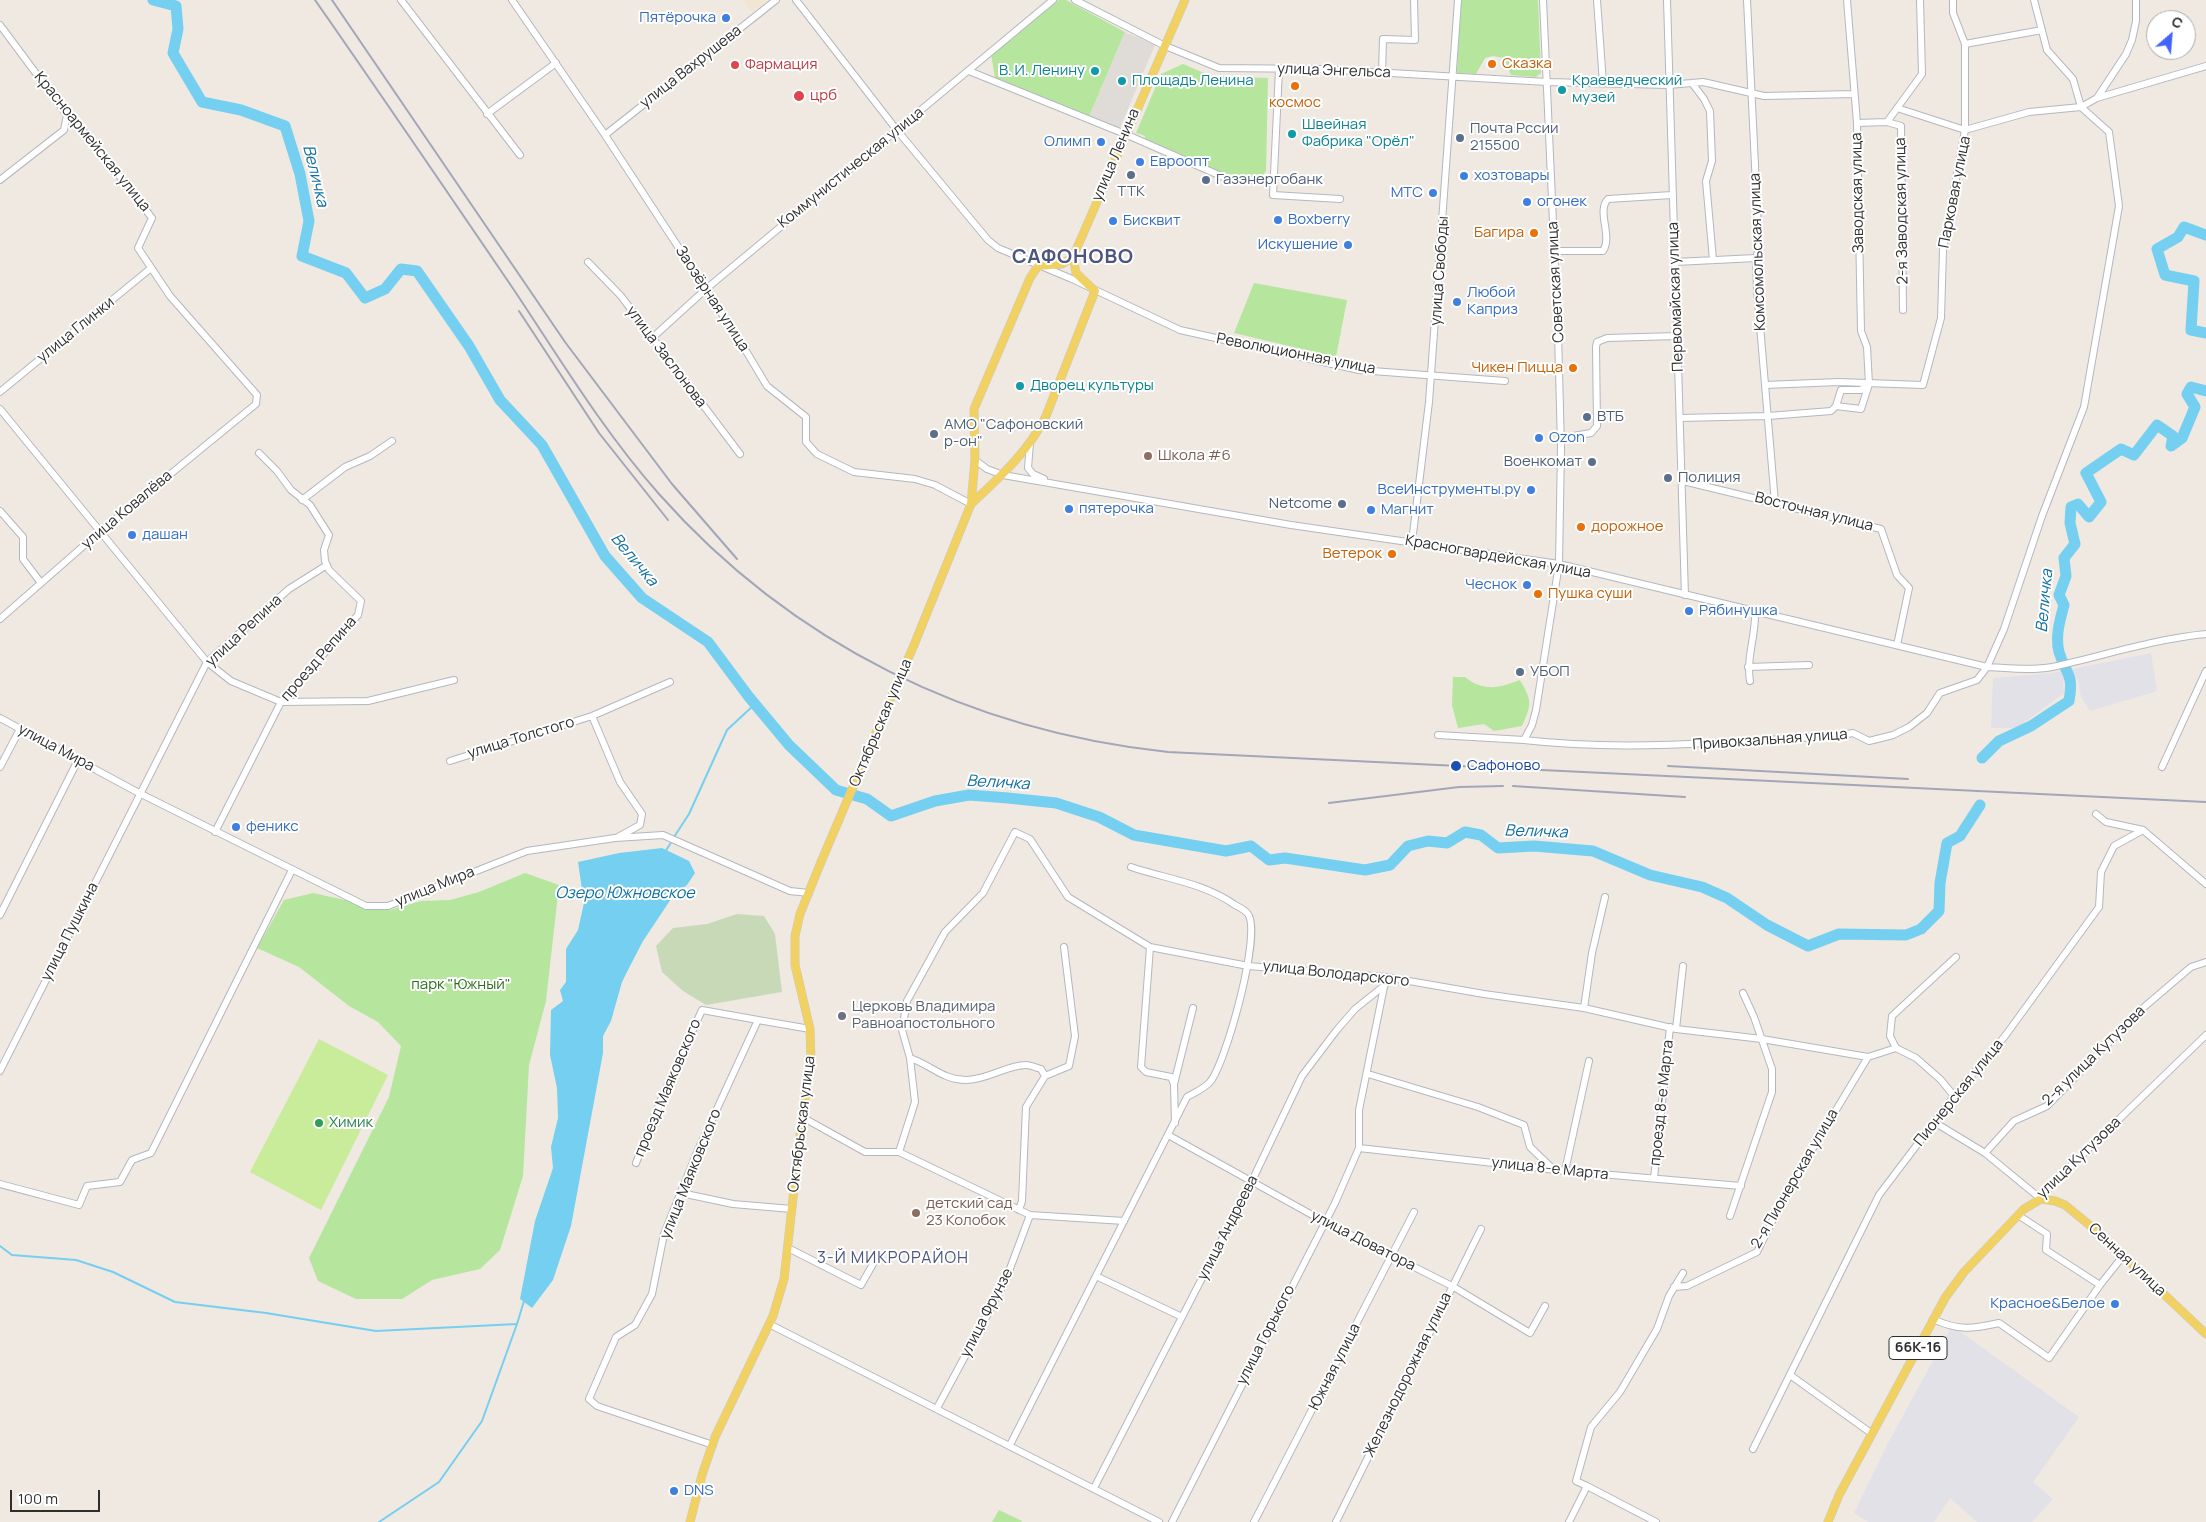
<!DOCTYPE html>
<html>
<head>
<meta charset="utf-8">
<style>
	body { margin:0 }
	#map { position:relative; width:2206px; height:1522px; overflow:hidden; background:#efe9e1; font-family:Manrope,sans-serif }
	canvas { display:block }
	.north { position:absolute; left:2146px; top:10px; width:50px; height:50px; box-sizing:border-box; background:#fff; border:1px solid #ababab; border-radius:50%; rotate:27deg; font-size:14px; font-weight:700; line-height:20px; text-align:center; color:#2e2e2e }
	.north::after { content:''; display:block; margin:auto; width:18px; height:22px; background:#4264fb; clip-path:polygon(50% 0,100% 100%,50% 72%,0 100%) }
	.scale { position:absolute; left:10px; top:1490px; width:90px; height:22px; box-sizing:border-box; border:2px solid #2e2e2e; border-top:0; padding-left:6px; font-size:15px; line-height:18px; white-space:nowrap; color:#2e2e2e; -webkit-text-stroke:4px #fff; paint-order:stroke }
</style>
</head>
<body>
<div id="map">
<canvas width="2206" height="1522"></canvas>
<div class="north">С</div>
<div class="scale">100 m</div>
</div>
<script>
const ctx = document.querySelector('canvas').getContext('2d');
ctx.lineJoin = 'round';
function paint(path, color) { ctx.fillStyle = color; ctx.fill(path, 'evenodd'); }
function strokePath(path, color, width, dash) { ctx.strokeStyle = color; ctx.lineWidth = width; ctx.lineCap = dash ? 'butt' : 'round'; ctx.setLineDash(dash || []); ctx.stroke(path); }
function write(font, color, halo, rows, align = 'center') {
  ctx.font = font + ' Manrope,sans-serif'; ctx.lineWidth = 4; ctx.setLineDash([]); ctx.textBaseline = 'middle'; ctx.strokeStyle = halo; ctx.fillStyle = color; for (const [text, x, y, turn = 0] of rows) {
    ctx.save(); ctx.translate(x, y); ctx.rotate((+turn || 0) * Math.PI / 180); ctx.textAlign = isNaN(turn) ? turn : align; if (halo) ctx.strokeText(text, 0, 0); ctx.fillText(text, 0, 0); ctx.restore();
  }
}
paint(new Path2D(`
	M 2151,653 L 2157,690 L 2154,692 L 2090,711 L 2081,697 L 2078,679 L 2063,680 L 2064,693 L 2017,728 L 1991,728 L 1993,678 L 2052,673 Z
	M 1952,1326 L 2079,1417 L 2033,1482 L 2053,1499 L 2032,1522 L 1977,1522 L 1950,1498 L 1934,1522 L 1868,1522 L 1854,1513 L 1888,1443 Z`), '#e3e1e8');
paint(new Path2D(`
	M 743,0 L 769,0 L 752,12 Z`), '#f0e6d1');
paint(new Path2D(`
	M 1059,0 L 1066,0 L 1125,32 L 1089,117 L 995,78 L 991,54 Z
	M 1460,0 L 1538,0 L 1541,73 L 1536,77 L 1511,75 L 1504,58 L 1493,56 L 1485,58 L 1476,74 L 1457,73 Z
	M 1183,64 L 1211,76 L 1268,78 L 1266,171 L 1261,178 L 1221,173 L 1144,140 L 1145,136 L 1136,133 L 1161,74 Z
	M 1254,283 L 1347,300 L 1336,357 L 1234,333 Z
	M 1453,677 L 1465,677 C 1483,692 1500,688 1520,680 C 1532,701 1532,704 1522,726 L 1494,731 L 1484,724 L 1458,728 L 1452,705 Z
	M 525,873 L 559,885 L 546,1001 L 529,1065 L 523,1176 L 500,1250 L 480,1269 L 432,1280 L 402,1299 L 356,1299 L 318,1281 L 309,1258 L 389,1097 L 401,1046 L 378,1022 L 349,1006 L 299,967 L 257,948 L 284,900 L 313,893 L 390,910 L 421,901 L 450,900 L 479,892 Z
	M 999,1510 L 1022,1521 L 1021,1522 L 992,1522 Z`), '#b6e59e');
paint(new Path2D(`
	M 737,914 L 764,916 L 775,934 L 782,992 L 706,1005 L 683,991 L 662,972 L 656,946 L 673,928 L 707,924 Z`), '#c8d9b8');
paint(new Path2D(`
	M 319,1039 L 388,1075 L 321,1210 L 250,1172 Z`), '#c9ec9a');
paint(new Path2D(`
	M 1125,32 L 1155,45 L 1119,130 L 1089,117 Z`), '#dfdcd8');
paint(new Path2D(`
	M 662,848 L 689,861 L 695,873 L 687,885 L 673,896 L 643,941 L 629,968 L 622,982 L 611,1021 L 603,1036 L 603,1053 L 571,1226 L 553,1280 L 532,1308 L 520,1299 L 535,1221 L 553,1168 L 551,1147 L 558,1118 L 557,1088 L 550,1055 L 551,1010 L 563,1001 L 560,990 L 566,982 L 566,949 L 578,930 L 584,903 L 578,862 L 619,853 Z`), '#75cff0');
strokePath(new Path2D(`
	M 674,837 L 689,814 L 727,730 L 755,704
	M 665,852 L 672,841
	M 0,1246 L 12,1255 L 76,1260 L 113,1272 L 175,1302 L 266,1313 L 376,1331 L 517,1324 L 524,1301
	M 379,1522 L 439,1482 L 482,1421 L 517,1324`), '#75cff0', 2);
strokePath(new Path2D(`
	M 153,0 L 176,6 L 178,29 L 173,53 L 202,102 L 241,110 L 285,126 L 300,174 L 309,221 L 302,256 L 346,273 L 365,298 L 385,289 L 401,269 L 417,271 L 469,346 L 500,400 L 542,445 L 605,556 L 642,598 L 708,642 L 749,697 L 789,745 L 836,790 L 867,799 L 891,816 L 935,801 L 969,795 L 1008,798 L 1056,803 L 1099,817 L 1134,835 L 1226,851 L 1251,846 L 1269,860 L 1285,858 L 1365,870 L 1390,865 L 1408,846 L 1428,841 L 1447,843 L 1465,832 L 1481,835 L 1498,848 L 1534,846 L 1593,851 L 1650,875 L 1702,887 L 1727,898 L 1767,925 L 1808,946 L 1839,934 L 1906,935 L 1921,929 L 1939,911 L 1940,883 L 1947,843 L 1960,836 L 1980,805
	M 2206,235 L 2184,227 L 2178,237 L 2157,249 L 2165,275 L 2194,281 L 2191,330 L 2206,333
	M 1982,758 L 1999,741 L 2031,726 L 2069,701 C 2074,673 2066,675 2059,652 C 2055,636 2060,620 2064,605 L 2059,595 L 2066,576 L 2064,558 L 2075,544 L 2070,523 L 2071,507 L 2078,504 L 2089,517 L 2101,502 L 2086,473 L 2121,449 L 2134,455 L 2157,425 L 2173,436 L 2171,446 L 2182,438 L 2195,407 L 2187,394 L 2191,387 L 2206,391`), '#75cff0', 11);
const minor = new Path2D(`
	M 401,0 L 520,155
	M 512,0 L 605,135 L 743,346 L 767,386 L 806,417 L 806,442 L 817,454 L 854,472 L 915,479 L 935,485 L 971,504
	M 796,0 L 896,129 L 988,240 L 998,248 L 1072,279 L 1180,330 L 1359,370 L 1505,381
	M 1075,0 L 1163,45 L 1219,68 L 1321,69 L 1547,82 L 1669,85 L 1703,82 L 1764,96 L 1853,94
	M 1597,0 L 1603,83
	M 1667,0 L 1685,595
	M 1747,0 L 1759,248 L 1756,258 L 1757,290 L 1775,503
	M 1847,0 L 1857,123 L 1861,331 L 1867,347 L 1869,384
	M 0,25 L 67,115 L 89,137 L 152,218 L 138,248 L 170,296 L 257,395 L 256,404 L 96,535 L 0,619
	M 1965,44 L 2042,30
	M 1279,69 L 1273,195 L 1340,199
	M 969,71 L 1125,134 L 1228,179 L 1273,181
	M 1382,73 L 1383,39 L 1415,40 L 1414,0
	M 1692,83 L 1704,99 L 1710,111 L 1712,161 L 1706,181 L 1713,260
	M 2097,98 L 2206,66
	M 1897,108 L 1965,130 L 1965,44 L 1953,13 L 1953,0
	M 487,114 L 556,63
	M 1887,122 L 1901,126 L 1903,310
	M 1857,123 L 1887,122 L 1922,74 L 1920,0
	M 605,135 L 776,0
	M 0,180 L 64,130 L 67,115
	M 1554,251 L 1603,251 C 1613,236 1596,211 1608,199 L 1672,195
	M 588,262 L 621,296 L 740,454
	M 1675,262 L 1756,258
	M 651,339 L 706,289 L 1053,0
	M 1765,385 L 1839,382 L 1923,385 L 1941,318 L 1943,250 L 1965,130 L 2029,112 L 2081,107 L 2097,98 L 2126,54 L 2132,40 L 2136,21 L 2136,0
	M 0,392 L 151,268
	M 0,409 L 207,662 L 231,681 L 281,702 L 368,701 L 454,680
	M 1680,418 L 1768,416 L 1831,411 L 1836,406 L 1861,409 L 1869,384 L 1861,390 L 1841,390 L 1836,406
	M 1561,438 L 1591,433 L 1597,426 L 1596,347 L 1597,342 L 1607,338 L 1677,336
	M 1030,443 L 1028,468 L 1033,474 L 1044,479
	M 975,460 L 987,469 L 1003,475 L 1291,525 L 1559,564 L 1987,667 C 2008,668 2031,671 2052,667 C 2103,656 2154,639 2206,634
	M 1683,481 L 1881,529 L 1897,575 L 1909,588 L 1897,645
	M 302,500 L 345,467 L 370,456 L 392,441
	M 0,511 L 23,537 L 23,559 L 41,583
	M 1412,542 L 1429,402 L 1458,0
	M 1748,667 L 1809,665
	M 1750,681 C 1746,658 1756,635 1755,612
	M 592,716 L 620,782 L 642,814 L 640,825 L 618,837
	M 0,718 L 139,793 L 366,906 L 388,906 L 527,851 L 615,838 L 663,835 L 790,891 L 809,893
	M 1438,735 L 1524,740 L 1532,725 L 1536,710 L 1559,564 L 1561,447 L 1558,333 L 1543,0
	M 1524,740 C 1628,752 1731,741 1835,736 L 1853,733 L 1869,741 L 1893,735 L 1909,727 L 1927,713 L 1940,693 L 1977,680 L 1987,667 L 2004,629 L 2042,516 L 2084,407 L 2119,206 L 2109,132 L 2081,107 L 2073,79 L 2047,50 L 2034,0
	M 450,761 L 592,716 L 670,682
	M 0,767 L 20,729
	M 2162,767 L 2206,671
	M 2096,814 L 2106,822 L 2143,830 L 2206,884
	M 215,832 L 281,702 L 358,615 L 361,601 L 329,570 L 325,561 L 324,550 L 329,535 L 310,505 L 291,490 L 277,471 L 259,453
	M 0,915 L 78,760
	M 1150,947 L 1141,1067 L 1146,1072 L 1171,1077 L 1174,1084 L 1175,1123
	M 1584,1008 L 1592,953 L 1605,897
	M 1676,1029 L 1683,966
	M 910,1058 C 931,1065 943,1080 966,1080 C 987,1080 1007,1065 1026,1065 C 1030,1065 1037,1068 1041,1069 L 1045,1076
	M 0,1071 L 207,662 L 289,589 L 327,565
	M 1368,1074 L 1478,1107 L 1524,1125 L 1530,1147 L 1554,1170
	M 1174,1084 L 1193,1008
	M 1954,1096 L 1941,1080 L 1916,1058 L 1896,1048 L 1890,1036 L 1892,1016 L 1956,957
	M 802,1117 L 865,1152 L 899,1152 L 1030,1215 L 1124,1221
	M 1934,1122 L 1985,1153 L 2041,1199 L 2053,1183 L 2206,1035
	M 1168,1135 L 1323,1221 L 1452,1286 L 1530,1333 L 1545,1306
	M 1359,1148 L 1565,1171 L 1741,1186
	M 899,1152 L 915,1102 L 910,1058 L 902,1030 L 907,1001 L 945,932 L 983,893 L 1015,832 L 1030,839 L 1068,897 L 1150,947 L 1248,966 L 1386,977 L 1484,994 L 1584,1008 L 1676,1029 L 1762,1039 L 1868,1057 L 1896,1048
	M 1985,1153 L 2014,1121 L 2047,1106 L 2143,1008 L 2191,967 L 2206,962
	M 636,1163 L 660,1102 L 702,1010 L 758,1020
	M 1565,1171 L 1589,1061
	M 1654,1178 L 1670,1027
	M 0,1184 L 79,1205 L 87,1186 L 120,1182 L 132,1160 L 151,1153 L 292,870
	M 681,1193 L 733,1204 L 792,1209
	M 1019,1210 L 1022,1201 L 1026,1107 L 1045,1076 L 1069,1066 L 1075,1036 L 1064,947
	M 2018,1215 L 2047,1234 L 2046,1250 L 2100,1285 L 2123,1256
	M 1730,1216 L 1772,1092 L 1772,1069 L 1754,1017 L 1743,993
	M 788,1248 L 861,1285 L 877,1257
	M 1096,1276 L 1182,1317
	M 1674,1287 L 1687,1286 L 1757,1252 L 1786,1193 L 1868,1057
	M 1933,1319 C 1958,1331 1972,1329 1999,1323 L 2049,1358 L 2100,1285
	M 769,1324 L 1159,1522
	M 1790,1375 L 1871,1433
	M 937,1408 L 1005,1282 L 1030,1215
	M 713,1445 L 597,1406 L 589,1399 L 616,1337 L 635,1325 L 652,1294 L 664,1234 L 698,1150 L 758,1020 L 810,1029
	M 1010,1445 L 1187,1097 C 1194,1093 1205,1088 1210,1082 C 1226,1063 1262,933 1248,914 C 1245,910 1239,907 1235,905 C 1204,883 1167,879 1131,867
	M 1753,1449 L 1879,1195 L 1954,1096 L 2005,1036 L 2099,907 L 2101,872 L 2114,846 L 2143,830
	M 1587,1486 L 1576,1481 L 1591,1427 L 1620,1392 L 1657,1329 L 1669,1296 L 1683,1273
	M 1094,1488 L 1251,1183 L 1302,1076 L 1336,1031 L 1355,1009 L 1385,985
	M 1172,1522 L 1335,1203 L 1359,1148 L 1359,1110 L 1386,977
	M 1254,1522 L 1414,1212
	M 1336,1522 L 1481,1229
	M 1569,1522 L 1587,1486 L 1656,1522`);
const major = new Path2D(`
	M 971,504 C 1000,477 1028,452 1046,416 L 1095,291 L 1076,273 L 1073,257
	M 914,645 L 971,504 L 975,460 L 974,409 L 1030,278 L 1038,266 L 1062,264 L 1073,257 L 1185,0
	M 690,1522 L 702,1475 L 715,1437 L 773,1316 L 784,1279 L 802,1117 L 811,1061 L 810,1029 L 795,965 L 795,936 L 800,914 L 821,862 L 881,721
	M 1828,1522 L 1839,1495 L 1945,1298 L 1964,1272 L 2024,1209 L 2041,1199 L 2055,1201 L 2065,1205 L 2098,1232 L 2206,1334`);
strokePath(minor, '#b4b7c1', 8);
strokePath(major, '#c9c9c9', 9);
strokePath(minor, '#fff', 6);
strokePath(major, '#f2d163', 8);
strokePath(new Path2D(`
	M 315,0 C 382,96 448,193 514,290 C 560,359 604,432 659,494 C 792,644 970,731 1168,752 L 2206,802
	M 332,0 L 565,342 L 672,484 L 737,559
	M 519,311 L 599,433 L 668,520
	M 1668,766 L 1908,779
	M 1513,786 L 1685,797
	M 1329,803 L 1459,787 L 1503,786`), '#a3a6b8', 2);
const majorBridge = new Path2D(`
	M 881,721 L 914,645`);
strokePath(majorBridge, '#c9c9c9', 9, []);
strokePath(majorBridge, '#f2d163', 8);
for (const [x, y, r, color] of [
	[726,18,5,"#3f7fe0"],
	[1492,64,5,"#e8710a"],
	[735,65,5,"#e0444e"],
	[1095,71,5,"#0f9aa8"],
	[1122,81,5,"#0f9aa8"],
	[1295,86,5,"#e8710a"],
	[1562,90,5,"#0f9aa8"],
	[799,96,6,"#e0444e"],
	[1292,134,5,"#0f9aa8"],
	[1460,138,5,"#5c6f8a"],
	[1101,142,5,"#3f7fe0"],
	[1140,162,5,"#3f7fe0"],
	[1131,175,5,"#5c6f8a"],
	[1464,176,5,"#3f7fe0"],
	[1206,180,5,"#5c6f8a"],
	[1433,193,5,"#3f7fe0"],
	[1527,202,5,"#3f7fe0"],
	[1278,220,5,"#3f7fe0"],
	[1113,221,5,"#3f7fe0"],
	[1534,233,5,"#e8710a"],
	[1348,245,5,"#3f7fe0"],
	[1457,302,5,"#3f7fe0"],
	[1573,368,5,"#e8710a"],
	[1020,386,5,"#0f9aa8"],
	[1587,417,5,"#5c6f8a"],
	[934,434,5,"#5c6f8a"],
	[1539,438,5,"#3f7fe0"],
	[1148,456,5,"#8d6e63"],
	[1592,462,5,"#5c6f8a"],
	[1668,478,5,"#5c6f8a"],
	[1531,490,5,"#3f7fe0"],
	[1342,504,5,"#5c6f8a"],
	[1069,509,5,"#3f7fe0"],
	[1371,510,5,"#3f7fe0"],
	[1581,527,5,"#e8710a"],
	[132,535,5,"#3f7fe0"],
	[1392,554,5,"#e8710a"],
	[1527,585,5,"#3f7fe0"],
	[1538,594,5,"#e8710a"],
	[1689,611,5,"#3f7fe0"],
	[1520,672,5,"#5c6f8a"],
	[1456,766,6,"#1a4fb4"],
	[236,827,5,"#3f7fe0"],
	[842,1016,5,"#6b7280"],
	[319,1123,5,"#2e9e5b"],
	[916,1213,5,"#8d6e63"],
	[2115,1304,5,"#3f7fe0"],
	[674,1491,5,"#3f7fe0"]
]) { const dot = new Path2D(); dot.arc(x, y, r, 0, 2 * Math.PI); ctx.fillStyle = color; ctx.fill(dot); strokePath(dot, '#fff', 2); }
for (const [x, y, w] of [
	[1918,1348,58]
]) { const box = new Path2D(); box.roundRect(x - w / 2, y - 11.5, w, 23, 4); ctx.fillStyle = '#fff'; ctx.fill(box); strokePath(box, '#2e2e2e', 1); }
write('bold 14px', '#2e2e2e', null, [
	["66К-16",1918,1348]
]);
write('15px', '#366cbe', '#fff', [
	["Пятёрочка",716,18,"right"],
	["Олимп",1091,142,"right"],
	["Евроопт",1150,162],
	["хозтовары",1474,176],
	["МТС",1423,193,"right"],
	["огонек",1537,202],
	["Boxberry",1288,220],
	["Бисквит",1123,221],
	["Искушение",1338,245,"right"],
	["Любой",1467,293],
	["Каприз",1467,310],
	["Ozon",1549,438],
	["ВсеИнструменты.ру",1521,490,"right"],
	["пятерочка",1079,509],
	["Магнит",1381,510],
	["дашан",142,535],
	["Чеснок",1517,585,"right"],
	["Рябинушка",1699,611],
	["феникс",246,827],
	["Красное&Белое",2105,1304,"right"],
	["DNS",684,1491]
], 'left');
write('15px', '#c56008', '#fff', [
	["Сказка",1502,64],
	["космос",1295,103,"center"],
	["Багира",1524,233,"right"],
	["Чикен Пицца",1563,368,"right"],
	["дорожное",1591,527],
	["Ветерок",1382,554,"right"],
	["Пушка суши",1548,594]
], 'left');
write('15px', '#be3a42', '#fff', [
	["Фармация",745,65],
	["црб",810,96]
], 'left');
write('15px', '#2e2e2e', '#fff', [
	["улица Вахрушева",691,67,-38],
	["улица Энгельса",1334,71,2],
	["Красноармейская улица",92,142,51],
	["улица Ленина",1116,155,-67],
	["Коммунистическая улица",851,168,-39],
	["Парковая улица",1955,192,-79],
	["Заводская улица",1858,193,-91],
	["2-я Заводская улица",1902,211,-91],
	["Комсомольская улица",1758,252,-92],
	["улица Свободы",1440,271,-86],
	["Советская улица",1556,282,-93],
	["Первомайская улица",1676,297,-92],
	["Заозёрная улица",712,299,57],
	["улица Глинки",76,330,-39],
	["Революционная улица",1296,354,11],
	["улица Заслонова",666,357,53],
	["улица Ковалёва",127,510,-40],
	["Восточная улица",1814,512,14],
	["Красногвардейская улица",1498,557,10],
	["улица Репина",244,631,-43],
	["проезд Репина",319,659,-49],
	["Октябрьская улица",881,723,-67],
	["улица Толстого",521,738,-17],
	["Привокзальная улица",1770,740,-4],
	["улица Мира",56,748,28],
	["улица Мира",435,887,-22],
	["улица Пушкина",70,932,-63],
	["улица Володарского",1336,974,6],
	["2-я улица Кутузова",2094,1056,-44],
	["проезд Маяковского",668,1088,-67],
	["Пионерская улица",1959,1093,-51],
	["проезд 8-е Марта",1662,1103,-84],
	["Октябрьская улица",802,1124,-83],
	["улица Кутузова",2079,1158,-44],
	["улица 8-е Марта",1550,1169,6],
	["улица Маяковского",691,1174,-68],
	["2-я Пионерская улица",1795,1179,-60],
	["улица Андреева",1228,1228,-63],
	["улица Доватора",1363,1241,27],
	["Сенная улица",2127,1260,43],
	["улица Фрунзе",987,1313,-63],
	["улица Горького",1266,1335,-63],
	["Южная улица",1335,1367,-63],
	["Железнодорожная улица",1408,1375,-64]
]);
write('15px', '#0d838f', '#fff', [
	["В. И. Ленину",1085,71,"right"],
	["Площадь Ленина",1132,81],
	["Краеведческий",1572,81],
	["музей",1572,98],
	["Швейная",1302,125],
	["Фабрика \"Орёл\"",1302,142],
	["Дворец культуры",1030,386]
], 'left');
write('15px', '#4e5e75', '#fff', [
	["Почта Рссии",1470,129],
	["215500",1470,146],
	["Газэнергобанк",1216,180],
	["ТТК",1131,192,"center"],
	["ВТБ",1597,417],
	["АМО \"Сафоновский",944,425],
	["р-он\"",944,442],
	["Военкомат",1582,462,"right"],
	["Полиция",1678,478],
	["Netcome",1332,504,"right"],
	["УБОП",1530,672]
], 'left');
write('15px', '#785e54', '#fff', [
	["Школа #6",1158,456],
	["детский сад",926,1204],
	["23 Колобок",926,1221]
], 'left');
write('15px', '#164399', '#fff', [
	["Сафоново",1467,766]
], 'left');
write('15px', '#2c6e1b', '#fff', [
	["парк \"Южный\"",461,985]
]);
write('15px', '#5b616d', '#fff', [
	["Церковь Владимира",852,1007],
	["Равноапостольного",852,1024]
], 'left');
write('15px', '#27864d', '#fff', [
	["Химик",329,1123]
], 'left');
write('italic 16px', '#0d6fa3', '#fff', [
	["Величка",315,176,76],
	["Величка",634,560,50],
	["Величка",2045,601,-85],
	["Величка",998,783,3],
	["Величка",1536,832,2],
	["Озеро Южновское",625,894]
]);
ctx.letterSpacing = '1px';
write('16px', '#4d5680', '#fff', [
	["3-Й МИКРОРАЙОН",893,1259]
]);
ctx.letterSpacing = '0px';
ctx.letterSpacing = '1px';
write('bold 20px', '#4d5680', '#fff', [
	["САФОНОВО",1073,257]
]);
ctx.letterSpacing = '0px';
</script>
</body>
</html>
